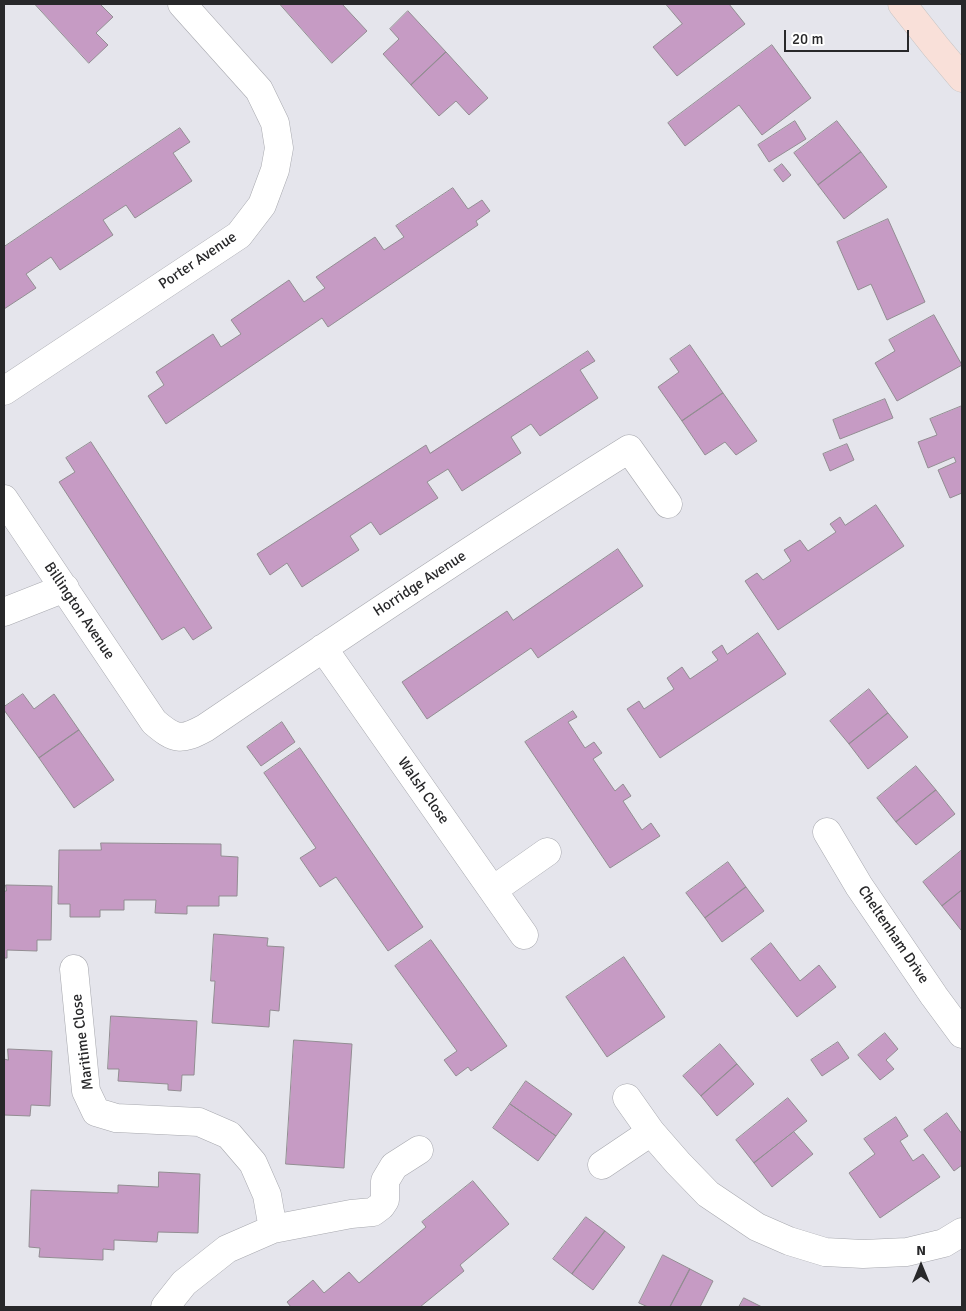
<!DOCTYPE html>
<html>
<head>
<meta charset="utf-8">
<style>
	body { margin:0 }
	#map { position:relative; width:966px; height:1311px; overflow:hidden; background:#e5e5ec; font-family:Signika,sans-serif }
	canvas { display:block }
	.frame { position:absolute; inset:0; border:5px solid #28282a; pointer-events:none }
	.north { position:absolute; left:896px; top:1241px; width:50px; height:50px; -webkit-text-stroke:4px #fff; paint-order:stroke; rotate:0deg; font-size:14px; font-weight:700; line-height:20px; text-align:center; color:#28282a }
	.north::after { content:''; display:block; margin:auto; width:18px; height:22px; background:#28282a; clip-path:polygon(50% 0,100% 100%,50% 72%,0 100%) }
	.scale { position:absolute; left:784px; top:30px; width:125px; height:22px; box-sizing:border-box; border:2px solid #28282a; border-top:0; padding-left:6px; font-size:15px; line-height:18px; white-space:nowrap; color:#28282a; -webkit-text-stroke:4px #fff; paint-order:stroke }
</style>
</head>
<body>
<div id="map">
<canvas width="966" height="1311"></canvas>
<div class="frame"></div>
<div class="north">N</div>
<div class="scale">20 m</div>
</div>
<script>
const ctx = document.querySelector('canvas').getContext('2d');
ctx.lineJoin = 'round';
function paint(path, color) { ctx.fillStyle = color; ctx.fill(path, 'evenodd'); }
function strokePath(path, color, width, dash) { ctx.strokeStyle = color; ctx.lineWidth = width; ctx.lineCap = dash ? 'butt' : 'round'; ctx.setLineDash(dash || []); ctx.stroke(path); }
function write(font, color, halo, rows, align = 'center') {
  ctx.font = font + ' Signika,sans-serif'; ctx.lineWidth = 5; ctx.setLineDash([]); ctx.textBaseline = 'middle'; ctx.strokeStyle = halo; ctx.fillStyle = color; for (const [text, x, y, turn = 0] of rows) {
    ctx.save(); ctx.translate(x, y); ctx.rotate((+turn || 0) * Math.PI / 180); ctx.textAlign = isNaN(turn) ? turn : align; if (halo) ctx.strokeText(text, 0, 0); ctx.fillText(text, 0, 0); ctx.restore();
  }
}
const building = new Path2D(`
	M 35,4 L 100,4 L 113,17 L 96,33 L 108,45 L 89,63 Z
	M 280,4 L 342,4 L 367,31 L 332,63 Z
	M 666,4 L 729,4 L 745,24 L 677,76 L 653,47 L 682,24 Z
	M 408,11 L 446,52 L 411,85 L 383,54 L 399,39 L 390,29 Z
	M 772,45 L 811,98 L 762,135 L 739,105 L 685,146 L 668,123 Z
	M 446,52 L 488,98 L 469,115 L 456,101 L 439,116 L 411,85 Z
	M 795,121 L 806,139 L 769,162 L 758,145 Z
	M 837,121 L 861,152 L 818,185 L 794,153 Z
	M 180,128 L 190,142 L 173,153 L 192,181 L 135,218 L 126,205 L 103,220 L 113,235 L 60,270 L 51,257 L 26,274 L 36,288 L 4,309 L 4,247 Z
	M 861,152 L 887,187 L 844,219 L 818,185 Z
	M 782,164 L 791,175 L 783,182 L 774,170 Z
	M 453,188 L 468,209 L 482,200 L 490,211 L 476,221 L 478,225 L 328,327 L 322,318 L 166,424 L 148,396 L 164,385 L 156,372 L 213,334 L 221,347 L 241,334 L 231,320 L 289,280 L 304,302 L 325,288 L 316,277 L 375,237 L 384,250 L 404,237 L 396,226 Z
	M 888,219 L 925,302 L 887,320 L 871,284 L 858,290 L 837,242 Z
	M 934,315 L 962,365 L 897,401 L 875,363 L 895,351 L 889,340 Z
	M 690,345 L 723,393 L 682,421 L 658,387 L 679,372 L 670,359 Z
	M 588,351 L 595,361 L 580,370 L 598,398 L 540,436 L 531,424 L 511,437 L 521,453 L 462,491 L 448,469 L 427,482 L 438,498 L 380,535 L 371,522 L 350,536 L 359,550 L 302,587 L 287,563 L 270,575 L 257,554 L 426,445 L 430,453 Z
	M 723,393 L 757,441 L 736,455 L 725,442 L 705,455 L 682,421 Z
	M 885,399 L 893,418 L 840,439 L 833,420 Z
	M 962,406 L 962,493 L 950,498 L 938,470 L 956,462 L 954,457 L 928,468 L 918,442 L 937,435 L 930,419 Z
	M 91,442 L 212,628 L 193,640 L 184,627 L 162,640 L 59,482 L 75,472 L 66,458 Z
	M 847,444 L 854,460 L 830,471 L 823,454 Z
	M 876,505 L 904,546 L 778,630 L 745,581 L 757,573 L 763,580 L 791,561 L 784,550 L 800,540 L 808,551 L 836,532 L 830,524 L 840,517 L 845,525 Z
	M 618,549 L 643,586 L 538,658 L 531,648 L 427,719 L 402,682 L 507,611 L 513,620 Z
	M 758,633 L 786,674 L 660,758 L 627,709 L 639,701 L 644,709 L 674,689 L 667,678 L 682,667 L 690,679 L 718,660 L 712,652 L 722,645 L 727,654 Z
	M 869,689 L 888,713 L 849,744 L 830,721 Z
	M 23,694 L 34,709 L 54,694 L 79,730 L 39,758 L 4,710 L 4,707 Z
	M 573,711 L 577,717 L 568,722 L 585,748 L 594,742 L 602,753 L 593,759 L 615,791 L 623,784 L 631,796 L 623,801 L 642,830 L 651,823 L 660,836 L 610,868 L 525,742 Z
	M 888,713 L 908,737 L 868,769 L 849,744 Z
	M 282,722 L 295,742 L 261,766 L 247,747 Z
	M 79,730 L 114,780 L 74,808 L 39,758 Z
	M 300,748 L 423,927 L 388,951 L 336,877 L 320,887 L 300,858 L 316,848 L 264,773 Z
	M 916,766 L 936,790 L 896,822 L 877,798 Z
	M 936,790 L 955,814 L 916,845 L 896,822 Z
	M 101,843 L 221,844 L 221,856 L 238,857 L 237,896 L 219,896 L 219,906 L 187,906 L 187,914 L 155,913 L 156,900 L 124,900 L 124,910 L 100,910 L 100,917 L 70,917 L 70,904 L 58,904 L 59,850 L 101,850 Z
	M 962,850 L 962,890 L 942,906 L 923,882 Z
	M 728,862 L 746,887 L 705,918 L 686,893 Z
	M 6,885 L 52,886 L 51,940 L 37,940 L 37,951 L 7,950 L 7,958 L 4,958 L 4,891 L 6,891 Z
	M 746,887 L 764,911 L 722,942 L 705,918 Z
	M 962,890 L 962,929 L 961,930 L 942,906 Z
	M 214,934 L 268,938 L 267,946 L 284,947 L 279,1011 L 270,1010 L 269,1027 L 212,1023 L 215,981 L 211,981 Z
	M 431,940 L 507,1046 L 471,1071 L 468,1067 L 456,1076 L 444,1060 L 457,1051 L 395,966 Z
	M 771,943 L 800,981 L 819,965 L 836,987 L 797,1017 L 751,959 Z
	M 624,957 L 665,1017 L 607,1057 L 566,997 Z
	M 111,1016 L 197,1021 L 194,1075 L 182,1075 L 181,1091 L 168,1090 L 168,1084 L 118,1081 L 119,1069 L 108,1069 Z
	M 885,1033 L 898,1049 L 886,1060 L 894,1069 L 880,1080 L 858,1055 Z
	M 294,1040 L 352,1044 L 344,1168 L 286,1164 Z
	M 838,1042 L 849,1058 L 822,1076 L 811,1060 Z
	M 720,1044 L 737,1064 L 701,1096 L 683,1076 Z
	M 8,1049 L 52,1051 L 50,1106 L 31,1105 L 30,1116 L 4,1115 L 4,1059 L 8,1060 Z
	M 737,1064 L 754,1084 L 717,1116 L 701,1096 Z
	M 526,1081 L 572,1114 L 556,1136 L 510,1104 Z
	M 788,1098 L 807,1121 L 754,1163 L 736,1140 Z
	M 510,1104 L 556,1136 L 538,1161 L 493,1128 Z
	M 947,1113 L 962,1134 L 962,1165 L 954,1171 L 924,1130 Z
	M 896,1117 L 908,1136 L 900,1141 L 913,1161 L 923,1154 L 940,1177 L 880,1218 L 849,1173 L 875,1154 L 864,1139 Z
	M 794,1132 L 813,1154 L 772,1187 L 754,1163 Z
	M 159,1172 L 200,1174 L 198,1233 L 158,1232 L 157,1242 L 114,1240 L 114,1250 L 103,1249 L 103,1260 L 39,1257 L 40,1248 L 29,1247 L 31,1190 L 118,1193 L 118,1185 L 158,1187 Z
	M 473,1181 L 509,1224 L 460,1265 L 464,1271 L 420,1307 L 291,1307 L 287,1302 L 313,1280 L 324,1293 L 349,1272 L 359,1283 L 426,1227 L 422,1222 Z
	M 586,1217 L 605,1231 L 572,1274 L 553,1259 Z
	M 605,1231 L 625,1247 L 593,1290 L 572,1274 Z
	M 663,1255 L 690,1269 L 670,1307 L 648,1307 L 639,1303 Z
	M 690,1269 L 713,1281 L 700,1307 L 670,1307 Z
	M 744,1298 L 762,1307 L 739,1307 Z`);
paint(building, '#c69bc4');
strokePath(building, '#928d92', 1);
const minor = new Path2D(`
	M 4,391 L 239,235 L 262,205 L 275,170 L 279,148 L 275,123 L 259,90 L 182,4
	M 4,499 L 154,722 C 175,740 181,741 205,728 C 345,633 485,539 629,449 L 668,504
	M 4,612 L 65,588
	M 323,648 L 524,935
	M 827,832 L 859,886 L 934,996 L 962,1034
	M 493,890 L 547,852
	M 74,969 L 86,1091 L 96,1112 L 116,1118 L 199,1122 L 229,1135 L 253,1163 L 267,1195 L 273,1229
	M 627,1098 L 651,1132 L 678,1163 L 708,1194 L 757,1227 L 789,1241 L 825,1252 L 863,1254 L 907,1252 L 944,1243 L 962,1232
	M 602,1165 L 651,1132
	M 165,1307 L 184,1283 L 227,1249 L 273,1229 L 351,1214 L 373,1212 L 381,1206 L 385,1200 L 385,1181 L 394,1166 L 419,1150`);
const major = new Path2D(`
	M 902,4 L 936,47 L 962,78`);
strokePath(minor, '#a7a8ae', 29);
strokePath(major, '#c3c3c3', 29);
strokePath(minor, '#fff', 28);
strokePath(major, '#f9e0d9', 28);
write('15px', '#28282a', '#fff', [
	["Porter Avenue",198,261,-34],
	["Horridge Avenue",420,584,-33],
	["Billington Avenue",79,611,56],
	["Walsh Close",423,791,55],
	["Cheltenham Drive",893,935,56],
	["Maritime Close",83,1042,-97]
]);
</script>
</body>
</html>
